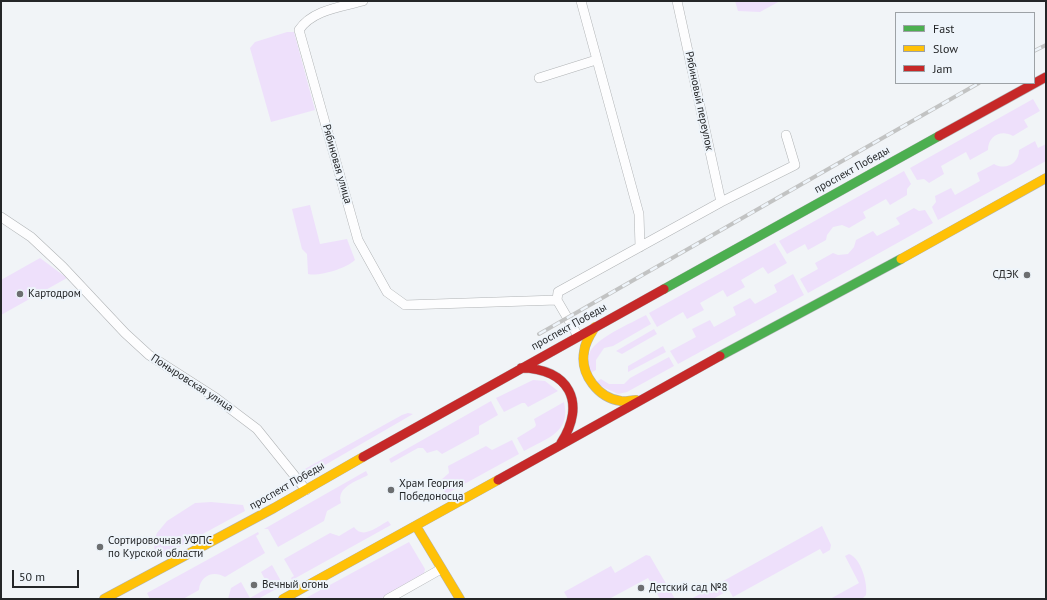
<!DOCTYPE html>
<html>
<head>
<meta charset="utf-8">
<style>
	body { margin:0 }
	#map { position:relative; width:1047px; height:600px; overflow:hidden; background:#f1f4f7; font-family:"PT Sans",sans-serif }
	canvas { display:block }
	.frame { position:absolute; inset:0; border:2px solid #242628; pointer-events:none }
	.legend { position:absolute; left:895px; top:12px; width:140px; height:72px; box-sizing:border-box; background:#eef4fa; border:1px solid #9da2a6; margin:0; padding:5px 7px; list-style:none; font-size:12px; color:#242628 }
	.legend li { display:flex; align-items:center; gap:8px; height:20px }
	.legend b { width:20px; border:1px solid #9da2a6 }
	.scale { position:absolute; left:12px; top:570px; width:67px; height:18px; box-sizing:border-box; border:2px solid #242628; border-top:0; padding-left:5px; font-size:12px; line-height:14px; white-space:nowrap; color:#242628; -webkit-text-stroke:3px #eef4fa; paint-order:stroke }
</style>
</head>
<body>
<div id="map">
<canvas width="1047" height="600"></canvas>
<div class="frame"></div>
<ul class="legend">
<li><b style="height:5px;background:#4caf50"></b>Fast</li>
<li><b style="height:5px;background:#ffc107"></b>Slow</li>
<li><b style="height:5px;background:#c62828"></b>Jam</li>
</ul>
<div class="scale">50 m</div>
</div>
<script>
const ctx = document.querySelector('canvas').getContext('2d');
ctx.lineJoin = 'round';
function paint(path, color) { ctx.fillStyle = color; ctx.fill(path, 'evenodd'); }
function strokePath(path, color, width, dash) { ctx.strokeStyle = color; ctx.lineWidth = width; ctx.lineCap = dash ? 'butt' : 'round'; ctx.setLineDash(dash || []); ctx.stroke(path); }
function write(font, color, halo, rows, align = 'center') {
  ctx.font = font + ' "PT Sans",sans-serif'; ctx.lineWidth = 4; ctx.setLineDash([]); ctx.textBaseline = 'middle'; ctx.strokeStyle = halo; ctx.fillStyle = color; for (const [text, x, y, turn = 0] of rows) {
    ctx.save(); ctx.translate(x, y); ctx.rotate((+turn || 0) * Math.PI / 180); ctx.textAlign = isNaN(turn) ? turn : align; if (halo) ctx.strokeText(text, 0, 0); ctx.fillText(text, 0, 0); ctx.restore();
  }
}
paint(new Path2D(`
	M 735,1 L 780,1 L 760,12 L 738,11 Z
	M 287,32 L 294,32 L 315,110 L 271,122 L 250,48 L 255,42 Z
	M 1033,99 L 1040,111 L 1024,120 L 1028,127 L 1013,136 C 1001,129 988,136 988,150 L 970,160 L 966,152 L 941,166 L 944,174 L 929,183 L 924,179 L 917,180 L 910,168 Z
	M 1035,141 L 1038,148 L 1046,144 L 1046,161 L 938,220 L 932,207 L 936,202 L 935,196 L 951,188 L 955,195 L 980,181 L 977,173 L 994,164 C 1006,171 1019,163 1019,150 Z
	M 904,171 L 911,184 L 907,189 L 907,195 L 890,205 L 886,199 L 863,212 L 866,218 L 849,228 L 842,225 L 833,227 L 827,235 L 826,240 L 808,250 L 805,244 L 787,254 L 779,241 Z
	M 310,205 L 320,244 L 347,239 L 355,260 C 347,268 319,277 308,274 L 307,254 L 302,249 L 292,209 Z
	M 914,208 L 919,211 L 925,210 L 933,223 L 808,293 L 800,279 L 818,269 L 815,263 L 833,253 L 838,255 L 848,254 L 854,247 L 856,240 L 873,231 L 877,236 L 900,224 L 896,218 Z
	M 775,243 L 787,263 L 768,274 L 763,267 L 741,280 L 745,287 L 727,297 L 723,290 L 700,303 L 704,310 L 687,319 L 683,312 L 657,327 L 649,313 Z
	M 40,258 L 67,278 L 1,315 L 1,280 Z
	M 793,274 L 804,295 L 678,364 L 670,351 L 696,337 L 692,329 L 710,320 L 714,327 L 736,315 L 733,307 L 750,298 L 755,304 L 777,292 L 774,285 Z
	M 646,315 L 651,324 L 613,346 L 604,348 L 596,360 L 596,370 L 589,374 C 589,368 588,361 589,355 C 592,339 632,323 646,315 Z
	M 654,329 L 657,334 L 622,354 L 616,351 Z
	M 663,346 L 666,352 L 628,372 L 628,366 Z
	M 669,357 L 674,366 L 627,392 L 618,394 L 594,383 L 601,379 L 609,384 L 624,384 L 630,378 Z
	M 533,380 L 545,381 L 558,391 L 528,407 L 525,403 L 522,403 L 504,412 L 496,398 Z
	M 491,401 L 498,415 L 479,426 L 479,434 L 442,454 L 437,450 L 427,453 L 423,448 L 418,448 L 391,463 L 389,459 Z
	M 564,402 C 571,433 547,438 524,451 L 517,438 L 535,427 L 536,425 L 534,419 Z
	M 408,413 L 413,414 L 306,476 L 303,475 L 303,470 L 402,415 Z
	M 512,440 L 519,454 L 446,494 L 441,485 L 443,483 L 441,480 L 449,473 L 448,466 L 486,446 L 492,450 Z
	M 366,471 L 368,475 C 357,481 336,487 341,503 L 327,511 L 324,521 L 278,547 L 268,529 L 264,529 Z
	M 211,502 L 243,505 L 245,511 L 155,560 L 154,541 L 157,533 L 167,521 L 195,503 Z
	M 388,521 L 391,525 L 292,580 L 291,578 L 294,576 L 284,559 L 330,533 L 339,536 L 354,527 C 363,540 378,526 388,521 Z
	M 822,526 L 831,545 L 830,550 L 823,554 L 820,549 L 733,597 L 729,590 L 713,599 L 691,599 Z
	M 258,532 L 259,534 L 256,536 L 265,553 L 225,577 C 213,570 200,576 199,590 L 183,599 L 150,599 L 147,593 Z
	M 409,542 L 425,569 L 424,573 L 380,599 L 304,599 Z
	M 849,554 C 861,558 868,584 866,595 L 862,599 L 830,599 L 859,583 L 845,556 Z
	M 646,555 L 650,556 L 675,599 L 660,599 L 648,578 L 609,599 L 568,599 L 564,592 L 611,566 L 615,573 Z
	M 272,565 L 282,583 L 285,581 L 287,583 L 258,599 L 228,599 L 231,588 L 241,582 L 250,598 L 269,587 L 261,572 Z`), '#eee0fb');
const street = new Path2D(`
	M 363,1 C 341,7 312,10 299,30 L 358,240 L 387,292 L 405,305 L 557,300 L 578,336
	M 581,1 L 639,214 L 640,247
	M 677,1 L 721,202
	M 539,78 L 596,60
	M 1,217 L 31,237 L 63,267 L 125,333 L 149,355 L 216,398 L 257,429 L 306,490
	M 557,300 L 558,292 L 721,202 L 795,165 L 786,135
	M 388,599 L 441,569`);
const fast = new Path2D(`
	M 664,289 L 939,136
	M 720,356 L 901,259`);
const slow = new Path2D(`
	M 901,259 L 1046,178
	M 595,327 C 590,335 585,342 584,352 C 580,374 598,398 621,401 C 625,402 631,400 636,400
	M 416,526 L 460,599
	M 104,599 L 274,508 L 363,457
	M 283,599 L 498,480`);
const jam = new Path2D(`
	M 939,136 L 1046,77
	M 521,368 C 569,368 587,403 561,443
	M 363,457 L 664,289
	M 498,480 L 720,356`);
strokePath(street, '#b0b3b5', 10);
strokePath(fast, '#b0b3b5', 10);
strokePath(slow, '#b0b3b5', 10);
strokePath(jam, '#b0b3b5', 10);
strokePath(street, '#fdfdfe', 9);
strokePath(fast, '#4caf50', 9);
strokePath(slow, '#ffc107', 9);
strokePath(jam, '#c62828', 9);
const rail = new Path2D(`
	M 1034,51 L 1046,45
	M 539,334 L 979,83`);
strokePath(rail, '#c2c3c3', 4);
strokePath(rail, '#eef4fa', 2.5, [8]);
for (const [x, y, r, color] of [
	[1027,275,4,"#6c6e70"],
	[20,294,4,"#6c6e70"],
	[391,490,4,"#6c6e70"],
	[100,547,4,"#6c6e70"],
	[254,585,4,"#6c6e70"],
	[641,588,4,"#6c6e70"]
]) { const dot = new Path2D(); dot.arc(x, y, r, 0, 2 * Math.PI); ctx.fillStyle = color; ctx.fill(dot); strokePath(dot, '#eef4fa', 1.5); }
write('11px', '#242628', '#eef4fa', [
	["Рябиновый переулок",699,101,78],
	["Рябиновая улица",337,164,74],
	["проспект Победы",852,170,-29],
	["проспект Победы",569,327,-29],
	["Поныровская улица",192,383,33],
	["проспект Победы",287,486,-30]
]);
write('11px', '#242628', '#eef4fa', [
	["СДЭК",1019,275,"right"],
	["Картодром",28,294],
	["Храм Георгия",399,484],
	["Победоносца",399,497],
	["Сортировочная УФПС",108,541],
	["по Курской области",108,554],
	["Вечный огонь",262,585],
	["Детский сад №8",649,588]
], 'left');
</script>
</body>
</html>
